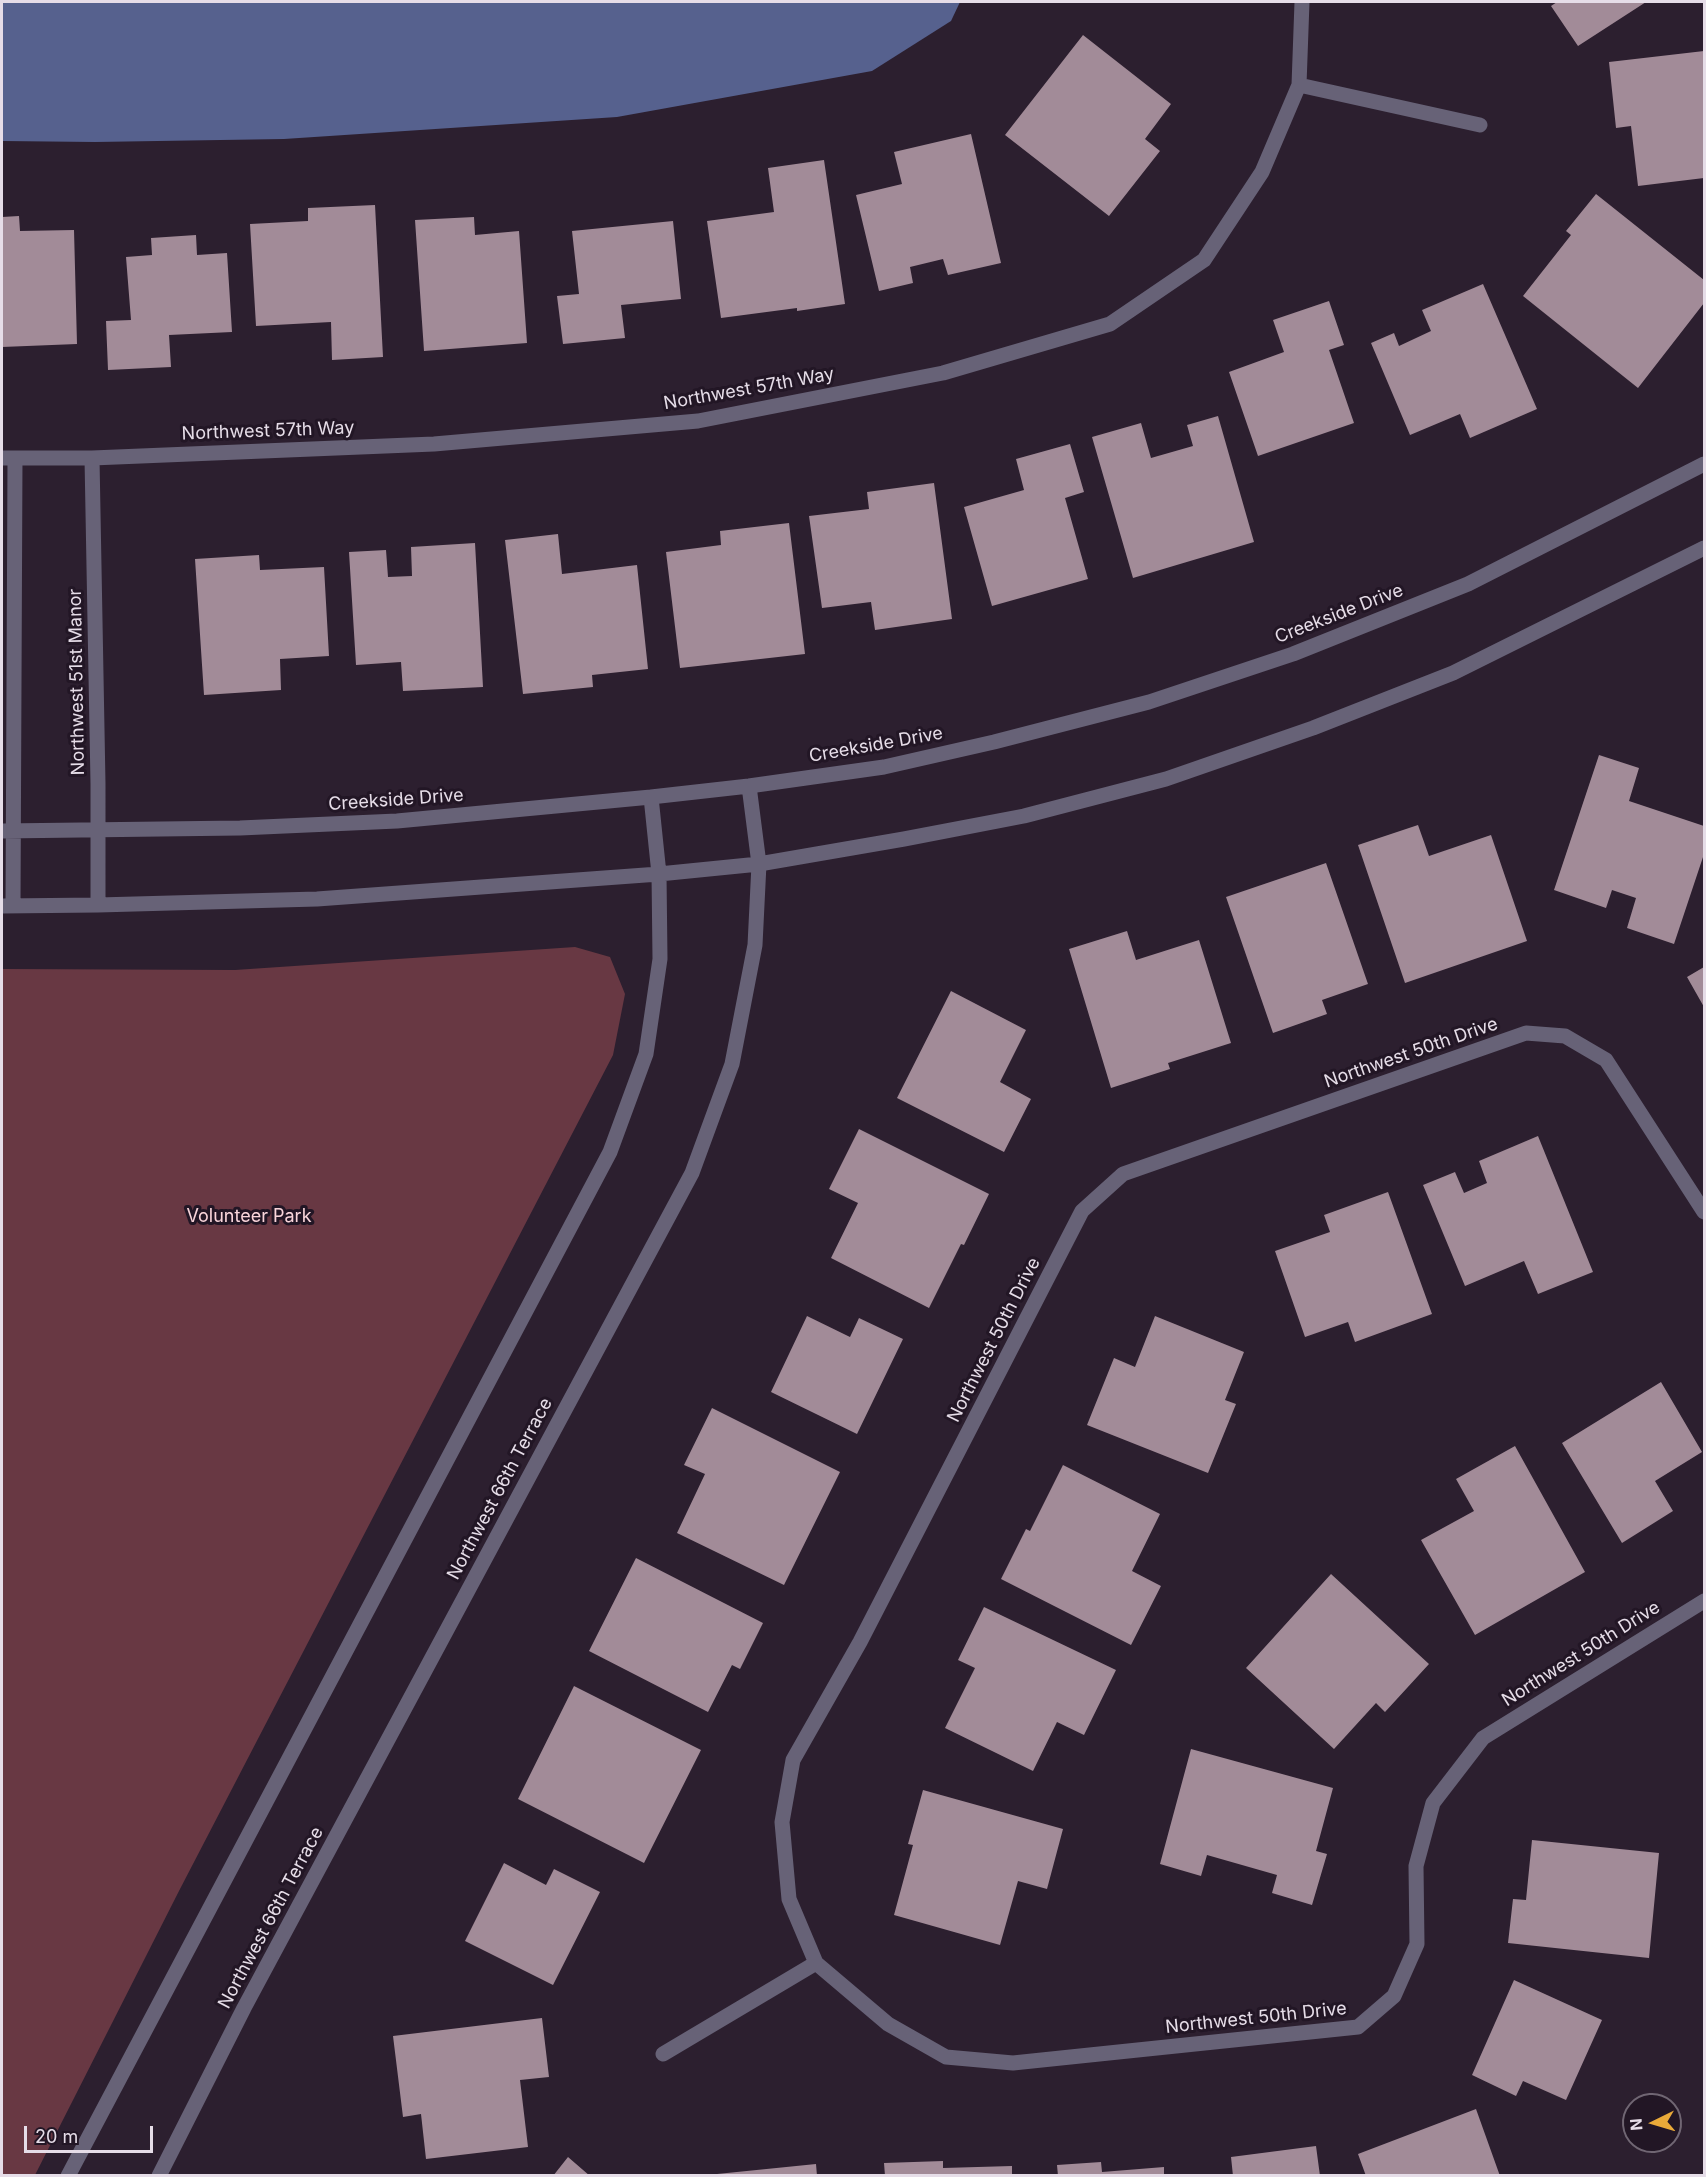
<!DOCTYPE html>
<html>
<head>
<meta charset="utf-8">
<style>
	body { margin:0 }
	#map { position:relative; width:1706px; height:2177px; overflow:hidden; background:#2c1f2f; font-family:Inter,sans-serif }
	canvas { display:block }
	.frame { position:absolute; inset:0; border:3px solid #e6dde8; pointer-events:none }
	.north { position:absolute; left:1622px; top:2093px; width:60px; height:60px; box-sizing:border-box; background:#221625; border:2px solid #706673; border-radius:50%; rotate:265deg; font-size:16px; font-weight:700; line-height:24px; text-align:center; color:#e6dde8 }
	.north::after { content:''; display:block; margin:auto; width:21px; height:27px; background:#eaaa39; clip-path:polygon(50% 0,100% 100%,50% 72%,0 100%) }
	.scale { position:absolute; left:24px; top:2126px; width:129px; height:27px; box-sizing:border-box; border:3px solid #e6dde8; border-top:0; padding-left:8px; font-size:18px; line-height:21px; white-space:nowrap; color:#e6dde8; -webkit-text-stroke:4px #221625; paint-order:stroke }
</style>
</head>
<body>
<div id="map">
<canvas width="1706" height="2177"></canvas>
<div class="frame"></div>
<div class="north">N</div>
<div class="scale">20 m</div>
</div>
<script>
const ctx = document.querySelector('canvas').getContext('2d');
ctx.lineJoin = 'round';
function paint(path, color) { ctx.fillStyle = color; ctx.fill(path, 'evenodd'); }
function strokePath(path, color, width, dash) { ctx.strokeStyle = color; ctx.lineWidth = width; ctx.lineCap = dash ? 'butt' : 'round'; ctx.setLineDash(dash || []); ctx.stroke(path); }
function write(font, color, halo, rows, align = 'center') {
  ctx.font = font + ' Inter,sans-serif'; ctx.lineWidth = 6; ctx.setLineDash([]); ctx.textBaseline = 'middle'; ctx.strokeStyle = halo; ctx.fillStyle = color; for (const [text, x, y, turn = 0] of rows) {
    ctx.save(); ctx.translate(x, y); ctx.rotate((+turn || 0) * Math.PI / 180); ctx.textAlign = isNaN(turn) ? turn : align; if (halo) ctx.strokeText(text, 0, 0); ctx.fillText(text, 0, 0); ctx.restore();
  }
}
paint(new Path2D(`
	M 575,947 L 610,957 L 625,994 L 613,1055 L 180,1889 L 35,2175 L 2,2175 L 2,969 L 235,970 Z`), '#683843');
paint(new Path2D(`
	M 2,2 L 960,2 L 951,21 L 872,71 L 617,117 L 284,139 L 95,142 L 2,141 Z`), '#56618e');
paint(new Path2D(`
	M 1557,2 L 1646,2 L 1578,46 L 1551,6 Z
	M 1083,35 L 1171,104 L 1145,139 L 1160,151 L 1109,216 L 1005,135 Z
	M 1704,51 L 1704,178 L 1638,186 L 1631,126 L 1616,128 L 1609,62 Z
	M 971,134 L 1001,263 L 948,275 L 943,259 L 910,267 L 913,283 L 879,291 L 856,195 L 902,184 L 894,152 Z
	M 824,160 L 845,304 L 797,311 L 797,308 L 721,318 L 707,221 L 774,212 L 768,168 Z
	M 1596,194 L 1704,280 L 1704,303 L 1638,388 L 1523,296 L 1571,235 L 1566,231 Z
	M 375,205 L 383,357 L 332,360 L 331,322 L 256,326 L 250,224 L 308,221 L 308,208 Z
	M 19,216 L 20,231 L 74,230 L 77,344 L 2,347 L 2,217 Z
	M 474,217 L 475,235 L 519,231 L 527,343 L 424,351 L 415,220 Z
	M 673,221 L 681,299 L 621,305 L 625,338 L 563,344 L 557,296 L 579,294 L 572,231 Z
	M 196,235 L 197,255 L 227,253 L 232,332 L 169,335 L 171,367 L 108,370 L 106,321 L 131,320 L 126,257 L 152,255 L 151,238 Z
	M 1483,284 L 1537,409 L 1470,438 L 1460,414 L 1410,435 L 1371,343 L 1394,333 L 1399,346 L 1431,331 L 1422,310 Z
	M 1329,301 L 1344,345 L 1329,350 L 1354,423 L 1258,456 L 1229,372 L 1284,352 L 1273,320 Z
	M 1218,416 L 1254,542 L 1133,578 L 1092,437 L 1141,423 L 1151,458 L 1193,446 L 1187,425 Z
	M 1070,444 L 1084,492 L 1065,498 L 1088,579 L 992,606 L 964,507 L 1024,490 L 1016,459 Z
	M 934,483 L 952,619 L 875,630 L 871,602 L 822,608 L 809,516 L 869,509 L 867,492 Z
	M 789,523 L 805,654 L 680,668 L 666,552 L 721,545 L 720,531 Z
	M 558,534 L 562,574 L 637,565 L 648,669 L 592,675 L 593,687 L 523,694 L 505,540 Z
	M 475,543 L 483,687 L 403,691 L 401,662 L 356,665 L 349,552 L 386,550 L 388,577 L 412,576 L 411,547 Z
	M 259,555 L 260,570 L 324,567 L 329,656 L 280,659 L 281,690 L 204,695 L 195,559 Z
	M 1599,755 L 1639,768 L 1629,801 L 1704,826 L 1704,854 L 1674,944 L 1627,928 L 1636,898 L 1612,890 L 1606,908 L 1554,890 Z
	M 1418,825 L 1429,856 L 1491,835 L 1527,941 L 1405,983 L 1358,845 Z
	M 1326,863 L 1368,984 L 1322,1000 L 1327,1014 L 1273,1033 L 1226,897 Z
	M 1127,931 L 1136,960 L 1199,940 L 1231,1043 L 1168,1063 L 1170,1069 L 1111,1088 L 1069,949 Z
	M 1704,967 L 1704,1007 L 1687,977 Z
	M 951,991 L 1026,1030 L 1000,1082 L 1031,1099 L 1004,1152 L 897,1098 Z
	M 859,1129 L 989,1194 L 964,1245 L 961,1244 L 929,1308 L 831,1258 L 858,1203 L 829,1189 Z
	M 1538,1136 L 1593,1272 L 1538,1294 L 1524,1261 L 1465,1286 L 1423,1185 L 1455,1172 L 1464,1193 L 1487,1183 L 1479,1161 Z
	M 1388,1192 L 1432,1314 L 1355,1342 L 1348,1322 L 1305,1337 L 1275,1251 L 1330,1232 L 1324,1215 Z
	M 807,1316 L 850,1337 L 859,1318 L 903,1339 L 857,1434 L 771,1392 Z
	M 1155,1316 L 1244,1352 L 1225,1400 L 1236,1404 L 1208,1473 L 1087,1425 L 1114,1358 L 1135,1367 Z
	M 1661,1382 L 1702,1452 L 1655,1481 L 1673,1511 L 1622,1543 L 1562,1443 Z
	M 712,1408 L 840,1472 L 784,1585 L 677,1533 L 705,1474 L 684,1465 Z
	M 1515,1446 L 1585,1572 L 1475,1635 L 1421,1540 L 1474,1511 L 1456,1479 Z
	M 1063,1465 L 1160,1514 L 1132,1571 L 1161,1586 L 1131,1645 L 1001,1579 L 1026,1529 L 1030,1531 Z
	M 636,1558 L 763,1623 L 740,1669 L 732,1665 L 708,1712 L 589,1651 Z
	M 1331,1574 L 1429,1664 L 1385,1712 L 1376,1703 L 1334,1749 L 1246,1668 Z
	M 984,1607 L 1116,1670 L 1084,1735 L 1057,1722 L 1033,1771 L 945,1728 L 975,1668 L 958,1660 Z
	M 574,1686 L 701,1750 L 644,1863 L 518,1799 Z
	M 1191,1749 L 1333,1788 L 1316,1851 L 1327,1854 L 1312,1905 L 1272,1893 L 1277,1875 L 1207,1855 L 1201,1876 L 1160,1864 Z
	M 923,1790 L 1063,1829 L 1047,1889 L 1018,1881 L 1000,1945 L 894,1915 L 913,1845 L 908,1844 Z
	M 1532,1840 L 1659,1853 L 1649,1958 L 1508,1943 L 1513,1899 L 1526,1900 Z
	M 504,1863 L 546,1885 L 554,1869 L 600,1892 L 553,1985 L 465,1941 Z
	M 1514,1980 L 1602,2020 L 1566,2100 L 1523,2081 L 1516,2096 L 1472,2075 Z
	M 542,2018 L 549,2077 L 520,2080 L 528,2147 L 426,2159 L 421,2114 L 403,2117 L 393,2036 Z
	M 1476,2109 L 1500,2176 L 1366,2176 L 1358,2154 Z
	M 1316,2146 L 1320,2176 L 1233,2176 L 1231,2157 Z
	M 568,2157 L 590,2176 L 553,2176 Z
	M 943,2161 L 943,2168 L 1012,2166 L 1012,2176 L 885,2176 L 884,2163 Z
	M 1101,2162 L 1102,2172 L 1164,2167 L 1164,2176 L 1058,2176 L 1057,2165 Z
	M 816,2164 L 817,2176 L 717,2176 L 717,2174 Z`), '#a28b98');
strokePath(new Path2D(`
	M 1299,85 L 1480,125
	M 2,458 L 92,458 L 434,444 L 698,421 L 943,373 L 1110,324 L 1204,260 L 1262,172 L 1299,85 L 1302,2
	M 92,458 L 98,784 L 98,905
	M 2,831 L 240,828 L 397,821 L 651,797 L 749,786 L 884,767 L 994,742 L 1149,702 L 1293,654 L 1468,584 L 1704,464
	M 2,906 L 98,905 L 317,899 L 659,874 L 759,864 L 904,839 L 1024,816 L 1166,779 L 1313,728 L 1453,673 L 1704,548
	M 13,906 L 15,459
	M 1704,1212 L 1606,1060 L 1565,1036 L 1526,1033 L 1123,1174 L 1082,1211 L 860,1642 L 793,1760 L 782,1822 L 789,1899 L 816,1963 L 888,2024 L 946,2057 L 1013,2063 L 1358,2027 L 1394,1996 L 1417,1944 L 1416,1866 L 1433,1803 L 1483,1738 L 1704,1601
	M 663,2054 L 816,1963
	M 68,2176 L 610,1152 L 646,1054 L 660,959 L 659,874 L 651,797
	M 159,2176 L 244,2008 L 692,1173 L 732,1064 L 755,945 L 759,864 L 749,786`), '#676277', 15);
write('18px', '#e6dde8', '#221625', [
	["Northwest 57th Way",749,389,-10],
	["Northwest 57th Way",268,431,-2],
	["Creekside Drive",1339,614,-21],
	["Northwest 51st Manor",77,682,-91],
	["Creekside Drive",876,745,-10],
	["Creekside Drive",396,800,-4],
	["Northwest 50th Drive",1411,1053,-19],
	["Northwest 50th Drive",994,1340,-63],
	["Northwest 66th Terrace",500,1489,-62],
	["Northwest 50th Drive",1581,1654,-32],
	["Northwest 66th Terrace",271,1918,-62],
	["Northwest 50th Drive",1256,2018,-6]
]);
write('18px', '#fad5db', '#221625', [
	["Volunteer Park",249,1217]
]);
</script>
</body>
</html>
